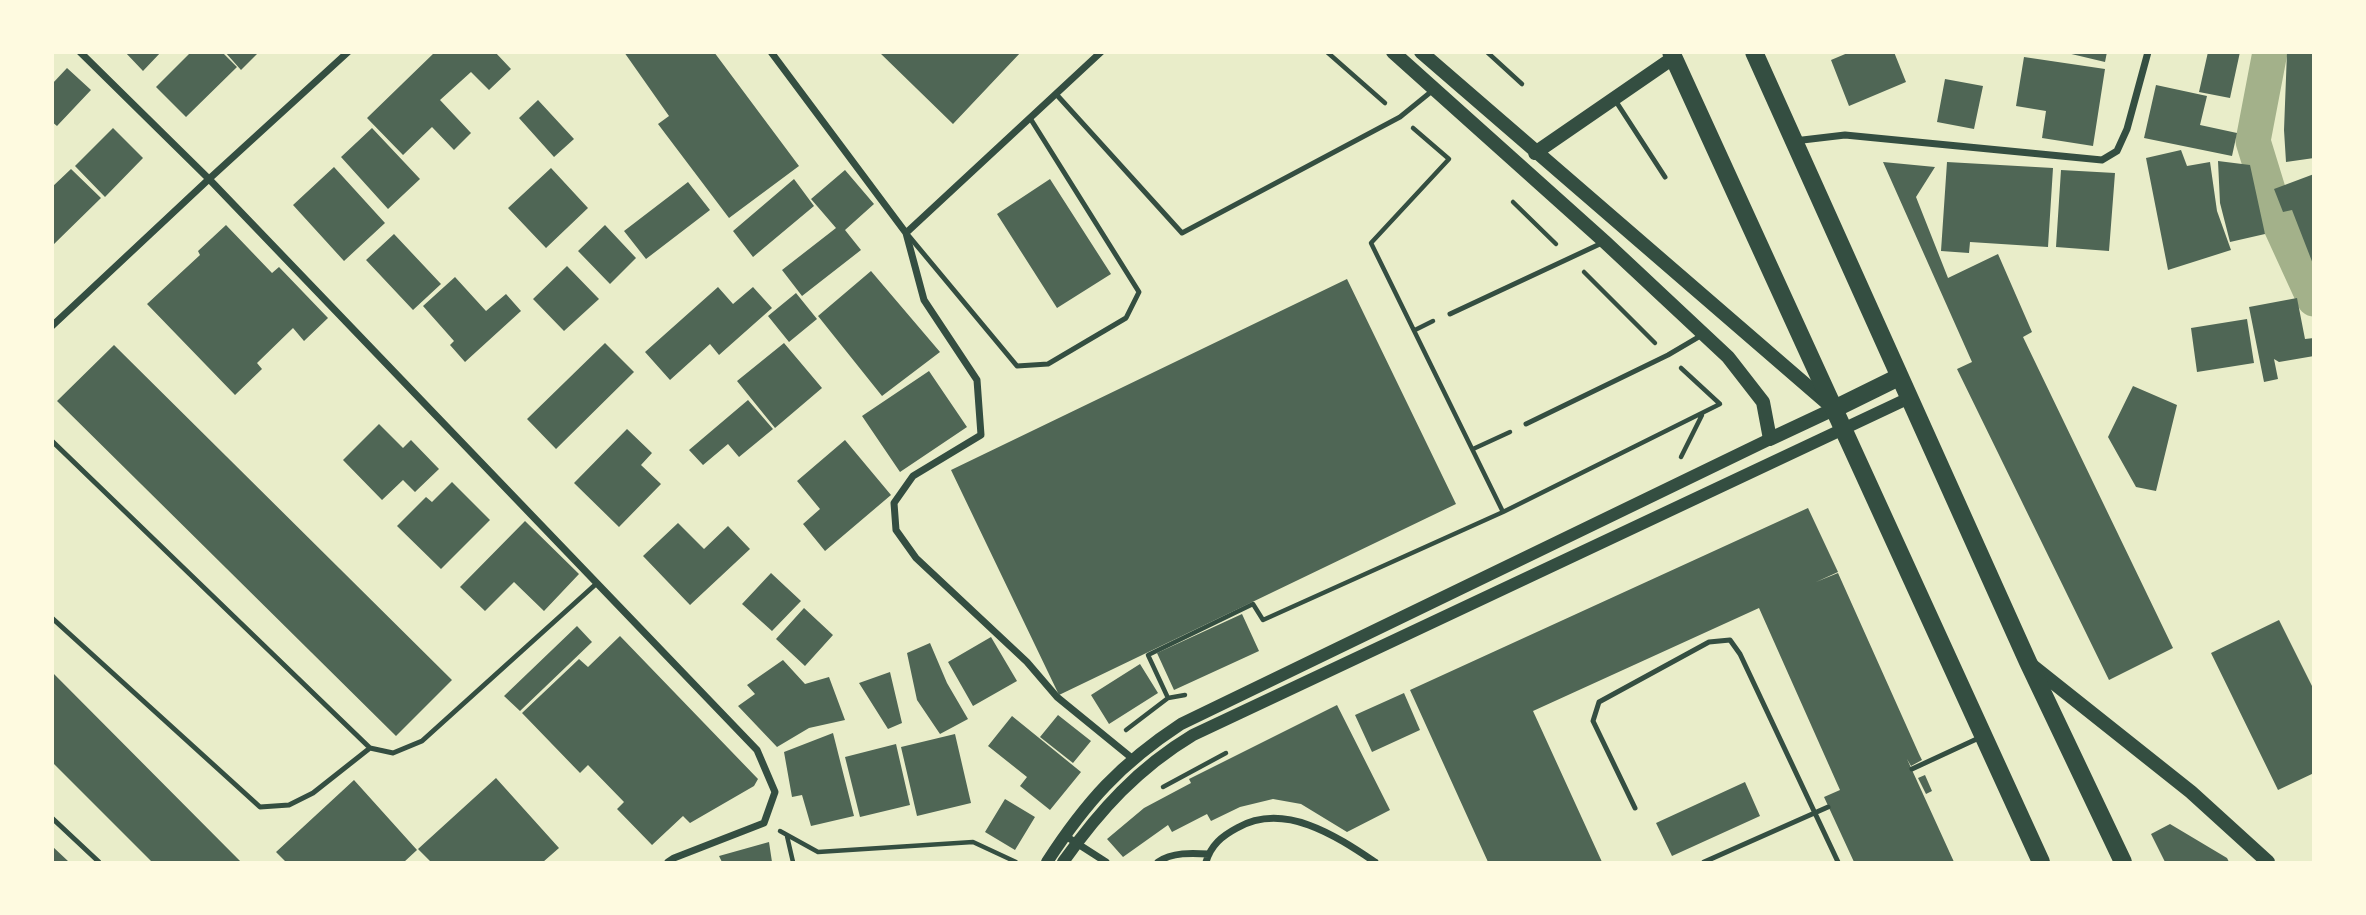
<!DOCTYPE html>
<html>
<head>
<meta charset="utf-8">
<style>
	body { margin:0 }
	#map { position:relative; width:2366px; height:915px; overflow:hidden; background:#e9edc9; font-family:"PT Sans Narrow",sans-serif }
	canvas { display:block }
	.frame { position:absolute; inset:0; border:54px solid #fefae0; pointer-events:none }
</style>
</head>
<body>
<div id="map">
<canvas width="2366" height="915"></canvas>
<div class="frame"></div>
</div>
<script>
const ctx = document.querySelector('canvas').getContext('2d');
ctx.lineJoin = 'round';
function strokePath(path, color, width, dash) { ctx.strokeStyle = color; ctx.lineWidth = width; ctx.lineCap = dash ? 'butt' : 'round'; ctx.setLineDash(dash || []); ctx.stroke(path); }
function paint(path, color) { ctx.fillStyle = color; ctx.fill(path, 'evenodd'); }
strokePath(new Path2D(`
	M 2270,52 L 2253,141 L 2276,216 L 2314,299`), '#a3b18a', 35);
paint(new Path2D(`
	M 125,52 L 161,52 L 143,71 Z
	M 191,52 L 222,52 L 237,67 L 186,117 L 156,87 Z
	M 225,52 L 259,52 L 241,70 Z
	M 435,52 L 495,52 L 511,69 L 489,90 L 471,72 L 440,100 L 471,133 L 454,150 L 432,127 L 403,155 L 367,118 Z
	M 624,52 L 714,52 L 799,166 L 729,218 L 658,124 L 669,116 Z
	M 879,52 L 1021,52 L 953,124 Z
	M 1850,52 L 1894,52 L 1906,82 L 1849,106 L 1831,60 Z
	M 2063,52 L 2107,52 L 2105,62 Z
	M 2208,52 L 2240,52 L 2230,98 L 2199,92 Z
	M 2287,52 L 2314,52 L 2314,158 L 2286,162 L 2284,130 Z
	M 2024,57 L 2105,69 L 2093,146 L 2042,138 L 2046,111 L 2016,106 Z
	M 67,68 L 91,90 L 57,126 L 52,122 L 52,84 Z
	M 1945,79 L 1983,86 L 1974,129 L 1937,122 Z
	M 2156,85 L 2207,96 L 2200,125 L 2237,133 L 2232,156 L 2144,138 Z
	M 538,100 L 574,139 L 554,157 L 519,118 Z
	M 113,128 L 143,158 L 105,197 L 75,166 Z
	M 372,128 L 420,179 L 388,209 L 341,157 Z
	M 2181,150 L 2187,166 L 2210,162 L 2217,211 L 2231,250 L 2168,270 L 2146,158 Z
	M 2218,161 L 2250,165 L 2265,234 L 2230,242 L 2220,203 Z
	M 1883,162 L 1935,167 L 1916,197 L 1948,278 L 1998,254 L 2032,332 L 2023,337 L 2173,648 L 2109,680 L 1957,369 L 1972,362 Z
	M 1947,162 L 2053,168 L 2048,247 L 1970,242 L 1969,253 L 1941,251 Z
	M 334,167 L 385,223 L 344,261 L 293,205 Z
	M 551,168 L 588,208 L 546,248 L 508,208 Z
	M 71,169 L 101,198 L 52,246 L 52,187 Z
	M 845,170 L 874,204 L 845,230 L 861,250 L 802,296 L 782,270 L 836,228 L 811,199 Z
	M 2061,170 L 2115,173 L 2109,251 L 2056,247 Z
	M 2314,174 L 2314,264 L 2313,264 L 2292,210 L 2283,212 L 2274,189 Z
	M 794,179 L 814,206 L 753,257 L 733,231 Z
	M 1050,179 L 1111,274 L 1057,308 L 997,214 Z
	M 688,182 L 710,210 L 646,259 L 624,231 Z
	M 226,225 L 272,273 L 279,267 L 328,318 L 304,341 L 293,328 L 257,363 L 262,369 L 235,395 L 147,304 L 200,255 L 198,251 Z
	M 605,225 L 636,258 L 610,284 L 578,251 Z
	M 394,234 L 441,284 L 413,310 L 366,260 Z
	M 567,266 L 599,299 L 564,331 L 533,299 Z
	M 871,271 L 940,352 L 882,396 L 818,316 Z
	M 455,277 L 486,311 L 506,294 L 521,311 L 465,362 L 450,345 L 454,341 L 423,306 Z
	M 1347,279 L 1456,504 L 1059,695 L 951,470 Z
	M 718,287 L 733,304 L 753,287 L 772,308 L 719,355 L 710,344 L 670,380 L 645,352 Z
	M 796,293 L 817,319 L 789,342 L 768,316 Z
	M 2297,298 L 2305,339 L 2314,338 L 2314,356 L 2279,362 L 2274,359 L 2278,379 L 2264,382 L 2249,307 Z
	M 2247,319 L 2254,363 L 2197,372 L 2191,328 Z
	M 605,343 L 634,372 L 556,449 L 527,419 Z
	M 784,343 L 822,388 L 775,428 L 737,381 Z
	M 114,345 L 452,680 L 396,736 L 57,401 Z
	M 929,371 L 967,427 L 900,472 L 862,416 Z
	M 2133,386 L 2177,405 L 2156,491 L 2136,487 L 2108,437 Z
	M 748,400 L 773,429 L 739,457 L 728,444 L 703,465 L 689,450 Z
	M 379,424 L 403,448 L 411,440 L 439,469 L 415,492 L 403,480 L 382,500 L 343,460 Z
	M 627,429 L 652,453 L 641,465 L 661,484 L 619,527 L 574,483 Z
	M 845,440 L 891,495 L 825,551 L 803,524 L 820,509 L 797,481 Z
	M 452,482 L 490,520 L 441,569 L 397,526 L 426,497 L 432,502 Z
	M 1808,508 L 1838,572 L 1816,582 L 1838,573 L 1919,754 L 1922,760 L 1911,766 L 1907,759 L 1954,862 L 1854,862 L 1824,797 L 1840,790 L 1759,608 L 1533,711 L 1602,862 L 1488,862 L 1410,690 Z
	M 525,521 L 579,574 L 544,611 L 514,582 L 485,611 L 460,587 Z
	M 678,523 L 704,549 L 728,526 L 750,549 L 690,605 L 643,556 Z
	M 771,573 L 801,601 L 772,631 L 742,604 Z
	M 804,608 L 833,635 L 805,666 L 776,639 Z
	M 1242,614 L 1259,651 L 1174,690 L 1157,653 Z
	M 2279,620 L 2314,690 L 2314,773 L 2278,790 L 2211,653 Z
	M 577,626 L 592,642 L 520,711 L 504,696 Z
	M 620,636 L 758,779 L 754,786 L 690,823 L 683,816 L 652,845 L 617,809 L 624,802 L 588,765 L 580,773 L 522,713 L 579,659 L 588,667 Z
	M 991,637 L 1017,681 L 973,706 L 948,662 Z
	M 930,643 L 947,683 L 968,719 L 940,734 L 917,700 L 907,653 Z
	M 783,660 L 805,684 L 829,677 L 845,720 L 809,728 L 777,747 L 738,706 L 755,694 L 747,685 Z
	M 1140,664 L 1158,693 L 1109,724 L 1091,695 Z
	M 52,672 L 241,862 L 152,862 L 52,762 Z
	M 890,672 L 902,723 L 888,729 L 859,683 Z
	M 1404,693 L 1420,730 L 1372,752 L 1355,715 Z
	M 1337,705 L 1390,810 L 1347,832 L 1301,804 L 1273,799 L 1240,807 L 1211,821 L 1207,814 L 1172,832 L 1168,825 L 1123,857 L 1107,839 L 1144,808 L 1191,783 L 1189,779 Z
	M 1058,715 L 1091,741 L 1073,763 L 1040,737 Z
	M 1012,716 L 1081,772 L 1050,810 L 1020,786 L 1027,777 L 988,746 Z
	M 833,733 L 854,816 L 811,826 L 802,795 L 792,797 L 784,752 Z
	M 955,734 L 971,803 L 917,816 L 901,747 Z
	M 896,744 L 910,805 L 860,817 L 845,757 Z
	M 1925,775 L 1932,791 L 1926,794 L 1918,778 Z
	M 496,778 L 559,848 L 543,862 L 431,862 L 418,849 Z
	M 354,780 L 417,850 L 404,862 L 286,862 L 276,852 Z
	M 1745,782 L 1760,816 L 1672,856 L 1656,823 Z
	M 1005,799 L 1035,817 L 1015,850 L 985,832 Z
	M 2170,824 L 2227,858 L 2229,862 L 2165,862 L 2151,834 Z
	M 769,842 L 772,862 L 722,862 L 719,856 Z
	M 52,846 L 69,862 L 52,862 Z`), '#4f6655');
strokePath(new Path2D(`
	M 1327,52 L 1385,103
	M 1487,52 L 1522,84
	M 1413,128 L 1449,159 L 1371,243 L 1503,512
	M 1513,202 L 1556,244
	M 1584,272 L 1655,343
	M 1415,330 L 1433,321
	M 1473,449 L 1510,432
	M 1681,457 L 1702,415
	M 1168,698 L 1185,695
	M 1126,730 L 1168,698 L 1148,655 L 1253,604 L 1263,620 L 1503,512 L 1720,404 L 1681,368
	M 1163,787 L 1226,753
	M 780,831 L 818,852 L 973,842 L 1016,862
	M 787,836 L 793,862`), '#344e41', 4.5);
strokePath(new Path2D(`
	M 1056,94 L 1182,233 L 1400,117 L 1432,91
	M 1615,100 L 1665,177
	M 908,235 L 1017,366 L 1048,364 L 1126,318 L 1139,292 L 1030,118
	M 1450,314 L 1602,243
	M 1526,424 L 1668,355 L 1702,335
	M 52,441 L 370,748 L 393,753 L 422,741 L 596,584
	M 52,618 L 260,807 L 289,805 L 313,793 L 370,748
	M 1912,769 L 1981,737
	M 1635,808 L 1593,721 L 1599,702 L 1709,642 L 1730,640 L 1740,654 L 1838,862
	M 52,818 L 99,862
	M 1704,862 L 1828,807`), '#344e41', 5);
strokePath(new Path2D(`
	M 80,52 L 209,179 L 757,750 L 775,792 L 764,823 L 674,858 L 668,862
	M 771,52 L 906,233 L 924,300 L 977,380 L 981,435 L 913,476 L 894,503 L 896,530 L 916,558 L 1027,662 L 1057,697 L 1133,759
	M 1794,141 L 1845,135 L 2102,160 L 2117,151 L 2127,129 L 2148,52
	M 906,233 L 1101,52
	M 52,326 L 209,179 L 348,52
	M 1064,835 L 1106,862
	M 1158,862 C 1172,852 1192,853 1209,854
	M 1206,862 C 1211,845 1222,836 1237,828 C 1284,801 1336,836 1375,862`), '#344e41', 7);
strokePath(new Path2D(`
	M 1047,862 C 1086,802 1120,764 1181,724 L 1770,439
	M 1063,862 C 1100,810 1138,768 1193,735 L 1909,398`), '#344e41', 12);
strokePath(new Path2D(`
	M 1393,52 L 1605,242 L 1728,357 L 1763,402 L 1770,439 L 1834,409 L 1421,52
	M 1535,153 L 1673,58
	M 2030,664 L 2191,792 L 2268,862`), '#344e41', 14);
strokePath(new Path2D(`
	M 1671,52 L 2041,862
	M 1754,52 L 2028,662 L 2123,862
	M 1834,409 L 1899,377`), '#344e41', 18);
</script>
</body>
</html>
